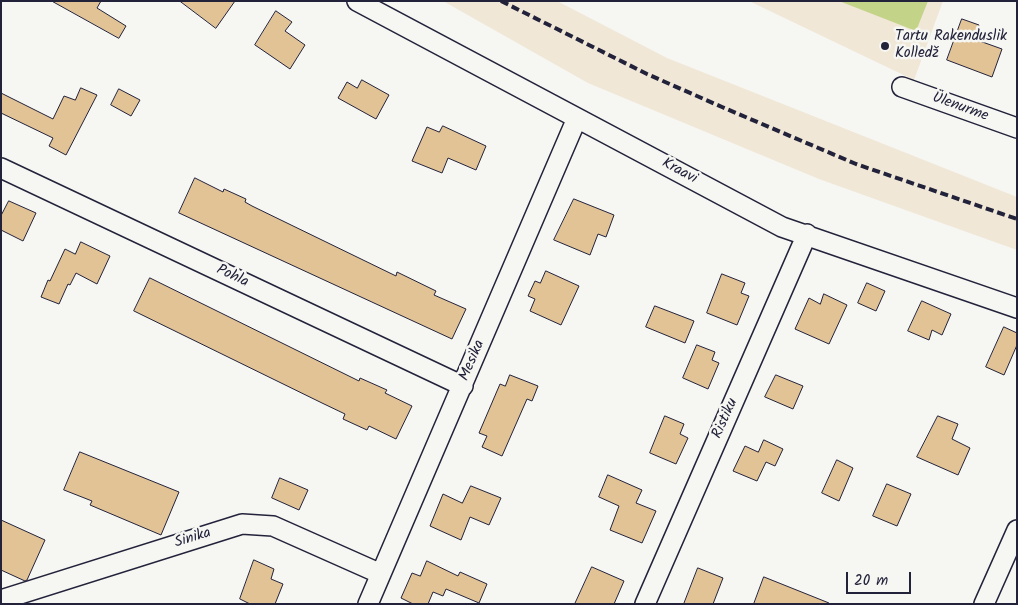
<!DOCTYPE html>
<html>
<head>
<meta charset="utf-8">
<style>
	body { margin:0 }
	#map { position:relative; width:1018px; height:605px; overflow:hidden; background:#f6f6f2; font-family:Kalam,sans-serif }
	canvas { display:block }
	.frame { position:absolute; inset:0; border:2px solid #22223b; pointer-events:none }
	.scale { position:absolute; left:846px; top:572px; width:65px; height:22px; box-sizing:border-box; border:2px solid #22223b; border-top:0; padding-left:6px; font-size:15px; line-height:18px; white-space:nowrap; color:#22223b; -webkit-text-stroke:4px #f6f6f2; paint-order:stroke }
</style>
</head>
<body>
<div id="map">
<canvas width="1018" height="605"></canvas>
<div class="frame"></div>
<div class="scale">20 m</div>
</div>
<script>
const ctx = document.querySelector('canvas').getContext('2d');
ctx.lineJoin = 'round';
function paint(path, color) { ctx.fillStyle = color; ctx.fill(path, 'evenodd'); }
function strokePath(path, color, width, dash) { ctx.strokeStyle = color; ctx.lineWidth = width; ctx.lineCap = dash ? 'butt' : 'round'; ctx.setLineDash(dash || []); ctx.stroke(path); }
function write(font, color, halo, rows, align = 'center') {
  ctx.font = font + ' Kalam,sans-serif'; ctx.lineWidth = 5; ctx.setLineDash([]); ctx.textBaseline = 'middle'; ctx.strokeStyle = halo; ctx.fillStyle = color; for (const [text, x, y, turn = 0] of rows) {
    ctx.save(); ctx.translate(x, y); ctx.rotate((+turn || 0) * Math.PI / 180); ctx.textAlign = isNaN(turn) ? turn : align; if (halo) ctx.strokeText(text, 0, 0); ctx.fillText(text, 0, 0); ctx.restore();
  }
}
paint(new Path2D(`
	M 443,1 L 557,1 L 667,58 L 1017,197 L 1017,250 L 819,179 L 588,83 Z
	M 749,1 L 943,1 L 914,80 Z`), '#f0e7d6');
paint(new Path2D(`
	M 839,1 L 928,1 L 916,31 Z`), '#c3d388');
const building = new Path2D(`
	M 52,1 L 101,1 L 97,8 L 126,26 L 119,38 Z
	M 180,1 L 235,1 L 216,28 Z
	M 276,11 L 292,22 L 285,31 L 305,45 L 290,69 L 255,45 Z
	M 962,19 L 979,25 L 974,39 L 1002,49 L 992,77 L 947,60 Z
	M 362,80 L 389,95 L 376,119 L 338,98 L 347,82 L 357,88 Z
	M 81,88 L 97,95 L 66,155 L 49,146 L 53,138 L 1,113 L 1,93 L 53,119 L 64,96 L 75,100 Z
	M 119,89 L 140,100 L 131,116 L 111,105 Z
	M 443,126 L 486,146 L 476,170 L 448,158 L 442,173 L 412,161 L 427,127 L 439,132 Z
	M 195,178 L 223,192 L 224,189 L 246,199 L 245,202 L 252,206 L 396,276 L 397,272 L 436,291 L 434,295 L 466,309 L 452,339 L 179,213 Z
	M 574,199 L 614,215 L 606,237 L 598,234 L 590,255 L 554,240 Z
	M 9,201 L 36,213 L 23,241 L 1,230 L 1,216 Z
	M 81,242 L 110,256 L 97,284 L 76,273 L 70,285 L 68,284 L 59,304 L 41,297 L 48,280 L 50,281 L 65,249 L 75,254 Z
	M 546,271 L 579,286 L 561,325 L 530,311 L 535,299 L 528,296 L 535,281 L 540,283 Z
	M 722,274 L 745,283 L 741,293 L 749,296 L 737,325 L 707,313 Z
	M 150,278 L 359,381 L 360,378 L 387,390 L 385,393 L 412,406 L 396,439 L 369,426 L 367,430 L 343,419 L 345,414 L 322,403 L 134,311 Z
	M 867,283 L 885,291 L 876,311 L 858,303 Z
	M 824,294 L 847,305 L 829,344 L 795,329 L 809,298 L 820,304 Z
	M 922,301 L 951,314 L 942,335 L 932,330 L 929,340 L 908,331 Z
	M 655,306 L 694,321 L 685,343 L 646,327 Z
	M 1004,327 L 1017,333 L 1017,345 L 1004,375 L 986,367 Z
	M 697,345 L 715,352 L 712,360 L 719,363 L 708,389 L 683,378 Z
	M 510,375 L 538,386 L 532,401 L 527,399 L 502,456 L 482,447 L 487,436 L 479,433 L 500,384 L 505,386 Z
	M 776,375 L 803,386 L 793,409 L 765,397 Z
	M 665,416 L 684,424 L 680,434 L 688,438 L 676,464 L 650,453 Z
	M 938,416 L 958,424 L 952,439 L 970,448 L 958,475 L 917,457 Z
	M 764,440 L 783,449 L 775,466 L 766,462 L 757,481 L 733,471 L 745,446 L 758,452 Z
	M 80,452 L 179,492 L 161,535 L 90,505 L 92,501 L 64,490 Z
	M 837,460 L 853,468 L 839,501 L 822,493 Z
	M 608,475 L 642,490 L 636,503 L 656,511 L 642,543 L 610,530 L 619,506 L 599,497 Z
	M 280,478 L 308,490 L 299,510 L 272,498 Z
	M 887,484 L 911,494 L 897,526 L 873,516 Z
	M 471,486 L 501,498 L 489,525 L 470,517 L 461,540 L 430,526 L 443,494 L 462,503 Z
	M 1,520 L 45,540 L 27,580 L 25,581 L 1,570 Z
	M 254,560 L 274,569 L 271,579 L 283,584 L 275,604 L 250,604 L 240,599 Z
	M 427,561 L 458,576 L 460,572 L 487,584 L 479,603 L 446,589 L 443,596 L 433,592 L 428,604 L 413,604 L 401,598 L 412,573 L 420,576 Z
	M 592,567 L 624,581 L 614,604 L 575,604 Z
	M 698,568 L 723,578 L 713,604 L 684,604 Z
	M 764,577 L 829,603 L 829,604 L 754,604 Z`);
paint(building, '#e2c395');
strokePath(building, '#22223b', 1);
const minor = new Path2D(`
	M 357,1 L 782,227 L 1017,308
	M 902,87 L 1017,128
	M 1,168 L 463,386
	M 1,600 L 242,524 L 273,526 L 381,574
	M 368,604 L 577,118
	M 645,604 L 807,234
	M 984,604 L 1017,530`);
strokePath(minor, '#22223b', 22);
strokePath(minor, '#f6f6f2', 19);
strokePath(new Path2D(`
	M 501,1 L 647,74 L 722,107 L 856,164 L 1017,219`), '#22223b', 4, [8, 4]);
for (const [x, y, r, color] of [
	[885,46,5,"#22223b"]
]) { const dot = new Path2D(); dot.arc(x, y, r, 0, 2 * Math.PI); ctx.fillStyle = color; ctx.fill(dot); strokePath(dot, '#f6f6f2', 2); }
write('15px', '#22223b', '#f6f6f2', [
	["Tartu Rakenduslik",895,37],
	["Kolledž",895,54]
], 'left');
write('15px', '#22223b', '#f6f6f2', [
	["Ülenurme",960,108,20],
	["Kraavi",679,172,28],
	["Pohla",232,277,25],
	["Mesika",473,361,-67],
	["Ristiku",726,419,-66],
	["Sinika",193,539,-17]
]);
</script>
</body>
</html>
